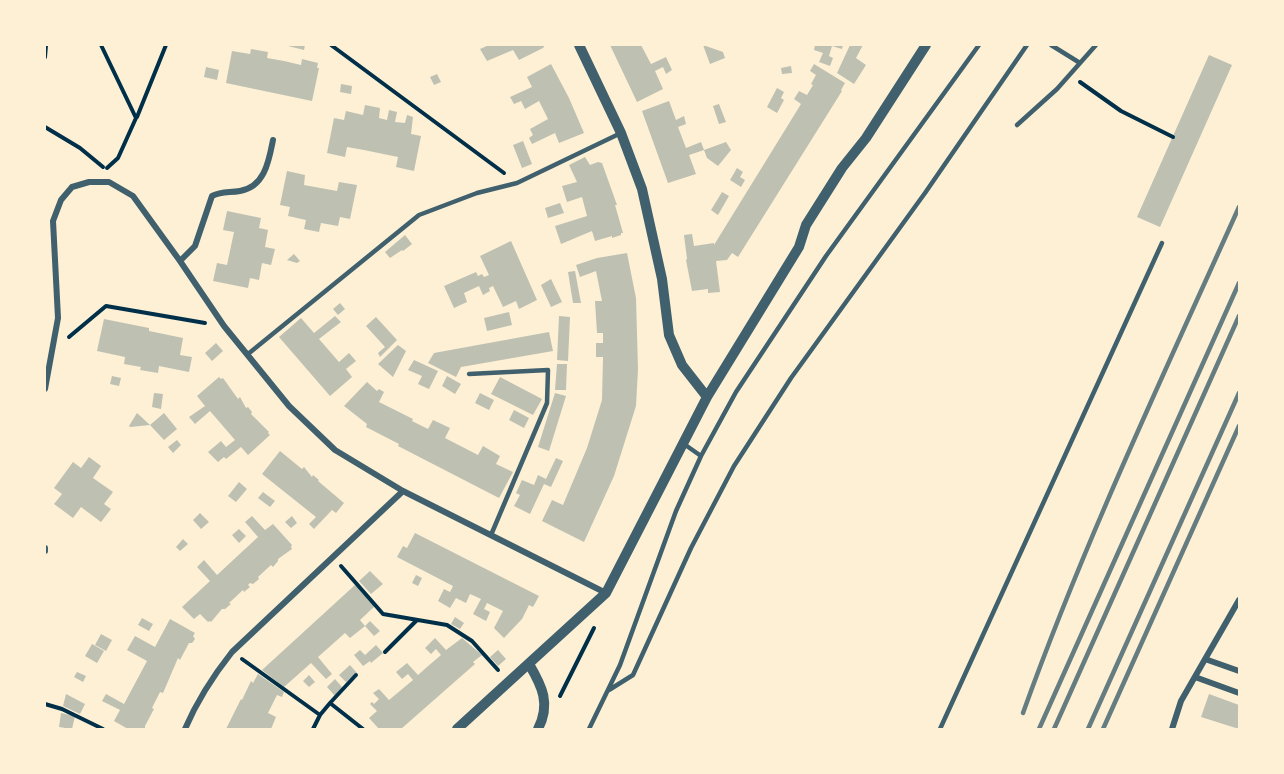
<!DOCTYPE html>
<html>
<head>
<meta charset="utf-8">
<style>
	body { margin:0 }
	#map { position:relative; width:1284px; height:774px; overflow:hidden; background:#fdf0d5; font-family:Rubik,sans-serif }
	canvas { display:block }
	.frame { position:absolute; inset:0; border:46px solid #fdf0d5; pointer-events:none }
</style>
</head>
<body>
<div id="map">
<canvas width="1284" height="774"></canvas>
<div class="frame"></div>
</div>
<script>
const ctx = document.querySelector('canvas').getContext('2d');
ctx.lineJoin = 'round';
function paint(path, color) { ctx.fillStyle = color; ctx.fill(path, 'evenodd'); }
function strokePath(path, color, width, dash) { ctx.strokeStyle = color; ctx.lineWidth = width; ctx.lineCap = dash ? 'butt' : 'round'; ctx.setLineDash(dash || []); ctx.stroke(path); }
paint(new Path2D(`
	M 284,45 L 305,45 L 304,50 Z
	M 489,45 L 545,45 L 543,48 L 519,60 L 513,50 L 487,61 L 480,49 Z
	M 610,45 L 641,45 L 651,64 L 666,57 L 672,70 L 666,74 L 663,67 L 655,71 L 663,89 L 637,102 Z
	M 703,45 L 723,52 L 725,58 L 710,64 Z
	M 815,45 L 843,45 L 842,49 L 832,46 L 829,56 L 833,58 L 830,66 L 819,62 L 823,53 L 814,50 Z
	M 850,45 L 863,45 L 856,58 L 866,65 L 854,84 L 837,73 Z
	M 251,49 L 268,52 L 267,58 L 284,61 L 301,65 L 302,59 L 318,63 L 317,68 L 319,68 L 312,101 L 226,83 L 232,51 L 250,54 Z
	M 1209,55 L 1232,65 L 1160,227 L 1137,217 Z
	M 551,64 L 569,98 L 584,133 L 559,143 L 555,133 L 532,144 L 529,138 L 533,135 L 530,129 L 548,119 L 539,101 L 525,109 L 521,101 L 514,104 L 510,97 L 532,87 L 527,77 Z
	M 814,64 L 845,83 L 841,90 L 842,91 L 738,257 L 732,253 L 727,260 L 716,261 L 720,292 L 708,293 L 708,289 L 692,291 L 686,260 L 687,259 L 684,235 L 692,234 L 694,246 L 714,243 L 714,245 L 801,104 L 794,99 L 799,91 L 807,95 L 813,85 L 811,84 L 816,75 L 810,71 Z
	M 791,66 L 792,73 L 782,74 L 781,68 Z
	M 206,67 L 219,70 L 217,80 L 204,77 Z
	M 437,74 L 441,82 L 434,85 L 430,77 Z
	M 341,84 L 352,86 L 351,94 L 340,92 Z
	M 777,88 L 784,92 L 781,98 L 784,100 L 777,113 L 767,107 Z
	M 669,101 L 676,120 L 684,116 L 686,124 L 678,127 L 686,148 L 701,142 L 704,150 L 689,155 L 696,174 L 668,183 L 642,111 Z
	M 719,104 L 726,122 L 719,124 L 713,106 Z
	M 365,105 L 380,108 L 379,118 L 387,120 L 389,110 L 397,112 L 395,122 L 405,123 L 407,115 L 413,117 L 411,134 L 421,136 L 414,171 L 396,167 L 398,157 L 364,150 L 347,147 L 345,157 L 327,153 L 334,118 L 344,120 L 346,111 L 363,115 Z
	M 523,141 L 532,164 L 522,168 L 513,145 Z
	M 726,142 L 731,150 L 718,166 L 707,158 L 704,150 Z
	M 585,157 L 590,165 L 598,162 L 602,163 L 617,205 L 615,205 L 623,233 L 621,233 L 621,235 L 612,238 L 612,236 L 595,241 L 592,231 L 561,244 L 555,226 L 587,216 L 582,197 L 567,202 L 562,186 L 577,182 L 569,165 Z
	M 737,168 L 743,172 L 740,177 L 745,180 L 741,187 L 730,180 Z
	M 287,171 L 305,175 L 304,185 L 337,191 L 339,182 L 357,185 L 350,219 L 340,217 L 338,226 L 321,223 L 319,232 L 304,229 L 306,220 L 288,216 L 290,207 L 280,205 Z
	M 722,192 L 729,196 L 718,215 L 711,210 Z
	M 560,203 L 564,213 L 548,218 L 545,208 Z
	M 227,211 L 261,218 L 259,228 L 268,230 L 265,247 L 275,249 L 271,265 L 262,263 L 259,280 L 250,278 L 248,288 L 213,281 L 217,263 L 227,265 L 234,232 L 223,230 Z
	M 405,235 L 412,244 L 403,251 L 402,250 L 390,258 L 385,252 Z
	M 511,241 L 537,300 L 519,309 L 516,301 L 503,307 L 493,286 L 489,288 L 490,291 L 483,295 L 479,286 L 464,293 L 467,302 L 454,308 L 444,286 L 476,272 L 478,276 L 482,274 L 484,277 L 489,275 L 480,256 Z
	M 627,253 L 636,298 L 638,369 L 636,406 L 614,476 L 584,542 L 542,521 L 552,500 L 563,505 L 587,448 L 602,400 L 603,357 L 596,357 L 596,343 L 603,343 L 603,333 L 597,333 L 595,301 L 602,301 L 596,271 L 580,277 L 576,265 L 597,258 Z
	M 294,254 L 300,261 L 297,263 L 287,260 Z
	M 575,271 L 581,303 L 573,303 L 568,272 Z
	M 551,279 L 562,302 L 551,307 L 541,285 Z
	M 340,303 L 345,309 L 338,315 L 333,309 Z
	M 509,312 L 512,325 L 487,331 L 484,318 Z
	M 335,316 L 341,322 L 319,339 L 339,362 L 349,353 L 356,361 L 346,369 L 352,377 L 330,396 L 279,337 L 301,318 L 314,333 Z
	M 559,316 L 570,317 L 568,361 L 557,360 Z
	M 376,317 L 397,340 L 380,357 L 378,353 L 385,347 L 366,326 Z
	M 104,319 L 149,328 L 149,331 L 183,338 L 180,355 L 192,357 L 189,372 L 159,366 L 158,373 L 140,370 L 141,367 L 124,364 L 125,357 L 97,351 Z
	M 549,332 L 553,351 L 461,367 L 456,377 L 428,363 L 434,353 Z
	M 216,343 L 223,351 L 212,361 L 205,353 Z
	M 398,345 L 406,351 L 393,377 L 378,364 Z
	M 414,360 L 438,371 L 429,389 L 418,384 L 422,376 L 408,370 Z
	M 557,364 L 567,364 L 566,390 L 555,390 Z
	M 112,376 L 121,378 L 119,386 L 110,384 Z
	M 447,376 L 461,384 L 455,394 L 442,386 Z
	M 219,377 L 221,379 L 223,378 L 238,399 L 240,397 L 246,408 L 248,407 L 252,412 L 251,414 L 269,432 L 268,433 L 270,435 L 248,455 L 241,447 L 226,459 L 224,457 L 218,462 L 208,452 L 221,441 L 226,447 L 235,440 L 210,411 L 195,424 L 189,417 L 205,406 L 197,396 Z
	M 500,377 L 542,399 L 533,415 L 491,394 Z
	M 367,382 L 377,391 L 379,389 L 384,392 L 379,402 L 413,419 L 412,421 L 428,429 L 433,420 L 450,428 L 445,438 L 478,455 L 483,446 L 500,456 L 496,464 L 513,472 L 499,498 L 398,446 L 399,444 L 366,427 L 367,424 L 344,406 Z
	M 154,393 L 163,394 L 161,409 L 152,407 Z
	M 480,393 L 494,400 L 489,410 L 475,403 Z
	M 555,393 L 566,396 L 549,451 L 538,447 Z
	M 514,410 L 529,418 L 524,428 L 509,420 Z
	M 137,413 L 150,425 L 164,413 L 177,429 L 164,440 L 150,425 L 130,427 L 129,426 Z
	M 177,440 L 181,445 L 173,453 L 168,447 Z
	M 280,451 L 302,469 L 304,467 L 312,477 L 313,475 L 319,480 L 318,481 L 344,503 L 336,513 L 332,510 L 314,529 L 309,524 L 316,517 L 262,474 Z
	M 89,457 L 101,466 L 93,478 L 113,492 L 104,504 L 111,509 L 101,522 L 81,507 L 73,518 L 54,504 L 62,494 L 54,488 L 73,462 L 81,468 Z
	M 556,458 L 563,461 L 551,487 L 544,484 L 530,514 L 514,506 L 520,495 L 516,493 L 522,480 L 534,485 L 538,475 L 546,479 Z
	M 239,482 L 247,489 L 236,502 L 228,496 Z
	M 263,492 L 275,501 L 270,507 L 258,498 Z
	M 200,513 L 209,522 L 201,529 L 193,520 Z
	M 252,516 L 265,530 L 273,524 L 292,545 L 291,547 L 292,549 L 278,559 L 278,561 L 273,567 L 271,565 L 258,577 L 259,579 L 253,584 L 250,583 L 248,585 L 250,587 L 244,592 L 243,590 L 229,603 L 231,604 L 225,609 L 222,609 L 211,622 L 210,621 L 208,622 L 200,614 L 194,619 L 182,607 L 210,581 L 197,567 L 204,560 L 217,575 L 258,537 L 245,522 Z
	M 292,516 L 297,523 L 291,528 L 285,522 Z
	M 239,529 L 246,536 L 239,543 L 232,535 Z
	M 415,533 L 539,596 L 533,607 L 529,605 L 522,619 L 504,638 L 494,628 L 503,611 L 487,603 L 484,609 L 490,612 L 486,621 L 473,614 L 481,599 L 470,594 L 466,603 L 456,598 L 450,608 L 438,601 L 444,589 L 450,592 L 453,586 L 397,557 L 403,546 L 407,548 Z
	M 183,539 L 188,544 L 180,551 L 176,547 Z
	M 370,571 L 383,584 L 371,594 L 359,581 Z
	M 416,575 L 422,578 L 418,586 L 412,583 Z
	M 355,585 L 375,606 L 360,620 L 365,626 L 350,638 L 345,633 L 318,657 L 332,674 L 326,679 L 311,663 L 284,687 L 262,670 Z
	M 455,617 L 464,623 L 460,629 L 451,624 Z
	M 142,618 L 153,624 L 149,631 L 138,625 Z
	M 170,619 L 195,633 L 193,636 L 195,639 L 192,643 L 189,643 L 180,660 L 178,658 L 163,693 L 160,692 L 152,708 L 154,709 L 145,726 L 145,729 L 128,729 L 114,721 L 120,710 L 102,701 L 106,694 L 124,704 L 147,661 L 127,650 L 135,636 L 155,647 Z
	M 370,621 L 380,631 L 374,636 L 365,626 Z
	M 101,634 L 112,640 L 106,651 L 95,645 Z
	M 435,638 L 446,650 L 462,638 L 482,655 L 473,662 L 475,664 L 401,729 L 379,729 L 369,718 L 377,711 L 370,704 L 372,702 L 374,704 L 379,699 L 373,693 L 379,689 L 389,700 L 413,680 L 408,674 L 402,679 L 396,672 L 407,663 L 418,675 L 427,667 L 441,655 L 436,649 L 431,654 L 425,648 Z
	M 92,644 L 104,651 L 97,663 L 85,656 Z
	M 376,645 L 383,653 L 371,663 L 370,661 L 363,666 L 354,655 L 360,650 L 365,655 Z
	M 498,650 L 506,659 L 498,666 L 490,657 Z
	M 350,665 L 357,673 L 346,682 L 339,675 Z
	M 77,672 L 86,676 L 83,682 L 74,677 Z
	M 258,674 L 284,692 L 282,697 L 277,695 L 268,713 L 276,717 L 271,729 L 226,729 L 241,699 L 242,700 L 251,681 L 253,683 Z
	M 309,675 L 315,682 L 309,687 L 303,681 Z
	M 335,679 L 342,687 L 335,696 L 327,687 Z
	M 66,694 L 85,704 L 80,714 L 63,706 Z
	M 1209,694 L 1239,705 L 1239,729 L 1201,717 Z
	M 61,713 L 75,716 L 72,729 L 59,727 Z`), '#bec0b2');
strokePath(new Path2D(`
	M 101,45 L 136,118 L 118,158 L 107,168
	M 331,45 L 504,173
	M 45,57 L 46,45
	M 1080,82 L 1121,111 L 1173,137
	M 137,117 L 166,45
	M 45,127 L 80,148 L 103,167
	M 69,337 L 106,306 L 205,323
	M 341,566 L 383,614 L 447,625 L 472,641 L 498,670
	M 385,652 L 417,620
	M 242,659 L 320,715 L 330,703 L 363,729
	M 560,696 L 594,628
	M 330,703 L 356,675
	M 45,704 L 62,709 L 103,729
	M 313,729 L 320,715`), '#003049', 4);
strokePath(new Path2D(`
	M 1051,45 L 1080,63
	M 1017,125 L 1057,89 L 1096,45
	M 248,354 L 419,215 L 477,193 L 517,183 L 621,133
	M 469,374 L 548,370 L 547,403 L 491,535
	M 684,444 L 701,456
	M 609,690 L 633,675 L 691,548 L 734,466 L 791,378 L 925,193 L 1027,45
	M 589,729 L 620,665 L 676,511 L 701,456 L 736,392 L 826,256 L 979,45
	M 940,729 L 1162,243`), '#3f606c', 4.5);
strokePath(new Path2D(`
	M 180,261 L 195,246 L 212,196 C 222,191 229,193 240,191 C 265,187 269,160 273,140
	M 45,389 L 58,318 L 53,221 L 61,200 L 72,187 L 89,182 L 109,182 L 133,196 L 180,261 L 224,326 L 289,406 L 335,450 L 403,491 L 606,593
	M 45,548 L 45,551
	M 1205,659 L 1239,671
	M 1195,677 L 1239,693
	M 185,729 C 197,701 213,676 232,652 L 403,491
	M 1172,729 L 1181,701 L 1239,600`), '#3f606c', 6);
strokePath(new Path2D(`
	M 579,45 L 621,133 L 642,189 L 662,279 L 669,335 L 682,365 L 707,397
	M 529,664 C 542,686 551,704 538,729
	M 457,729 L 606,593 L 707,397 L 799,247 L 806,225 L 842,168 L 866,138 L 926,45`), '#3f606c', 10);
strokePath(new Path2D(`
	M 1023,713 C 1085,540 1164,374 1239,207
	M 1039,729 L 1239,283
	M 1054,729 L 1239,316
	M 1088,729 L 1239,393
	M 1103,729 L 1239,426`), '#657d81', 4.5);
</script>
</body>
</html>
